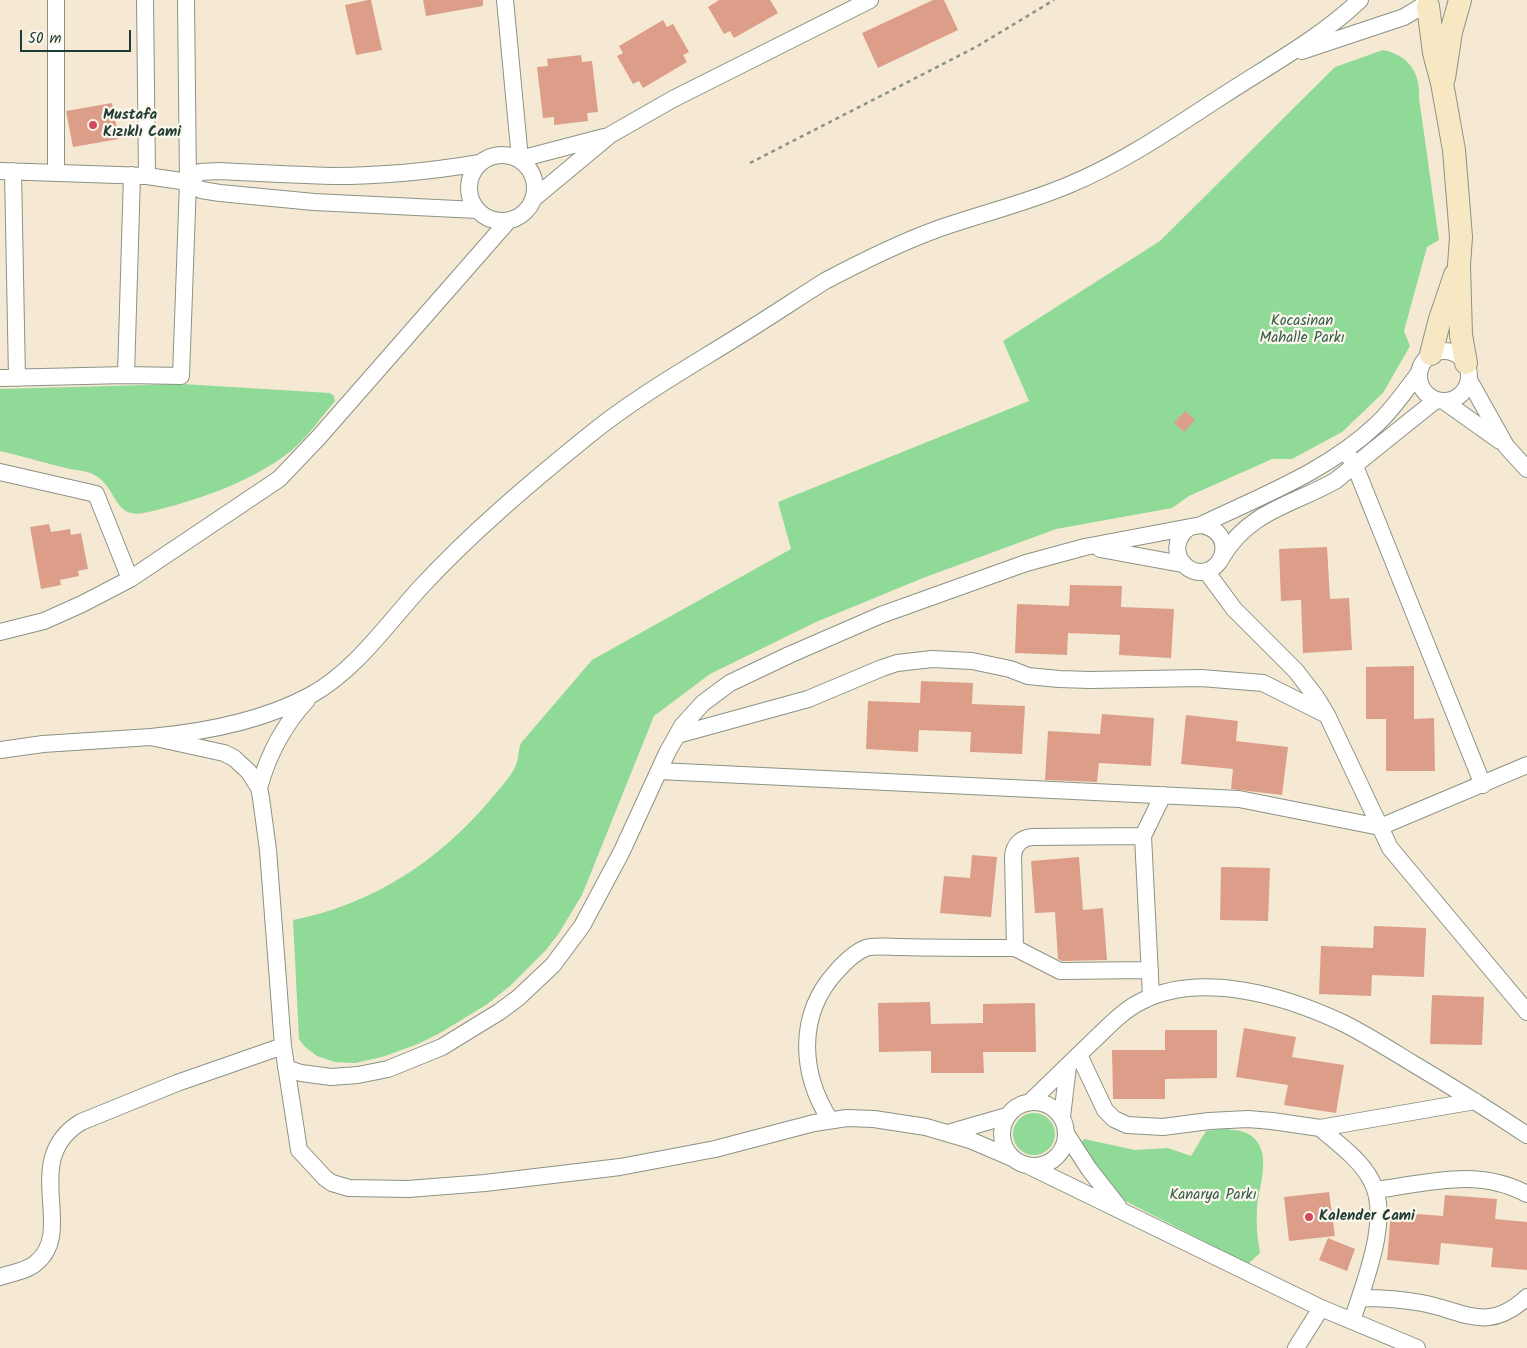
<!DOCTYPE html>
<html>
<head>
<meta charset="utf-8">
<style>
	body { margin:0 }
	#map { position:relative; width:1527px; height:1348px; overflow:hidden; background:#f5e9d3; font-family:Kalam,sans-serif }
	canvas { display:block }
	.scale { position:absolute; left:20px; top:30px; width:111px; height:22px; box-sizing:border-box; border:2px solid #1f3d34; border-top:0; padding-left:6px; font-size:15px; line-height:18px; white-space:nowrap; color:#1f3d34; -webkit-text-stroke:4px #fbf7ec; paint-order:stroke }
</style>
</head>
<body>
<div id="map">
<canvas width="1527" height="1348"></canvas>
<div class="scale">50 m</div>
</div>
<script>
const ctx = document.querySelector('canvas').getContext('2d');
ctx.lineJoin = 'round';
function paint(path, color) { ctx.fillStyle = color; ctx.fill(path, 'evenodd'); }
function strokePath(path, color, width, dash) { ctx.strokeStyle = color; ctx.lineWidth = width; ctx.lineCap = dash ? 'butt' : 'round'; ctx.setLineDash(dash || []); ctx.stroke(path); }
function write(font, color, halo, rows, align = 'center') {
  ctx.font = font + ' Kalam,sans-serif'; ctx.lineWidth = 4.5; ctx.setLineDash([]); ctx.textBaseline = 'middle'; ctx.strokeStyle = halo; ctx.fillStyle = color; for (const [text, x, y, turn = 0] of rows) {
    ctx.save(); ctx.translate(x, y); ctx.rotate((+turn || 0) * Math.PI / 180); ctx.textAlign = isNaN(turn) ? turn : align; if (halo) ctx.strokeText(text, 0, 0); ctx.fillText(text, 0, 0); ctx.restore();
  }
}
paint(new Path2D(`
	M 1383,50 C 1408,55 1421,73 1419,98 L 1439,240 L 1427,247 L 1404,331 L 1410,346 L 1383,393 L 1342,432 L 1292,459 L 1272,459 L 1189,496 L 1172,508 L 1056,529 L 923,578 L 816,622 L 710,674 L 654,716 L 582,895 L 559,933 L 546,950 L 510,986 L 486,1005 L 440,1033 L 418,1044 L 382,1057 L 355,1063 L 335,1062 L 317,1056 L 304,1046 L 299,1039 L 293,920 C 372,905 440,860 491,799 C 499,789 511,777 516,765 C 519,758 518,750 521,743 L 592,660 L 791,549 L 778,502 L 1029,401 L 1003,341 L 1160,241 L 1335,67 Z
	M 182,384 L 330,393 L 334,396 L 335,401 C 321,417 309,436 292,450 C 257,479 202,499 157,510 C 148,512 137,516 128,512 C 114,506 112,485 96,476 C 87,470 79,471 70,469 C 47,464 23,456 0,451 L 0,389 Z
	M1013 1134a21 21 0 1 1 42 0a21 21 0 1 1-42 0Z
	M 1223,1129 C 1234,1130 1247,1130 1255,1139 C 1271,1157 1259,1186 1257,1207 C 1256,1223 1257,1237 1260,1253 L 1248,1264 L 1106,1191 L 1075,1151 L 1084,1139 L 1135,1150 L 1168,1148 L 1191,1156 L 1206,1131 Z`), '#8fda97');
paint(new Path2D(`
	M 368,0 L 371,0 L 382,50 L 356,55 L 345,5 Z
	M 423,0 L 483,0 L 483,6 L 426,16 Z
	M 719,0 L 770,0 L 778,13 L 734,38 L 730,31 L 724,34 L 708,7 Z
	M 933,0 L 944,0 L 958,30 L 878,68 L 862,33 Z
	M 663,20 L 667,27 L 673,24 L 689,52 L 683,55 L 687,62 L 643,88 L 639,81 L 633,84 L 617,56 L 623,53 L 619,46 Z
	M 581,55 L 582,62 L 592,61 L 598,112 L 587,113 L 588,121 L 554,125 L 554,117 L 543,118 L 537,67 L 548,66 L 547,59 Z
	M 112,103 L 119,139 L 73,147 L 66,111 Z
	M 1185,411 L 1195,420 L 1184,432 L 1174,423 Z
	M 49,524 L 51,532 L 70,529 L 71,535 L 81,533 L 88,569 L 78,571 L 79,576 L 60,580 L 61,585 L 41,589 L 30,527 Z
	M 1327,547 L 1330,599 L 1349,598 L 1352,650 L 1303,653 L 1301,600 L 1281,601 L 1279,549 Z
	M 1070,585 L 1122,586 L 1121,607 L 1174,609 L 1171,658 L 1119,655 L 1120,635 L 1068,633 L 1067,655 L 1015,653 L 1017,604 L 1069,606 Z
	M 1414,666 L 1414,719 L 1434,718 L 1435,771 L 1386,771 L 1386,719 L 1366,719 L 1366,667 Z
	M 921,681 L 973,683 L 972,704 L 1025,706 L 1022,754 L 970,752 L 971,732 L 919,730 L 918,752 L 866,749 L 868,701 L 920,703 Z
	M 1102,714 L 1154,718 L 1151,766 L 1099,763 L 1097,782 L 1045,780 L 1048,731 L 1100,734 Z
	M 1186,715 L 1238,721 L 1236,741 L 1288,747 L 1282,795 L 1231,789 L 1233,769 L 1181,764 Z
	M 972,855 L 997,857 L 991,917 L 940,913 L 944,876 L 970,878 Z
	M 1079,857 L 1083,910 L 1103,908 L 1107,960 L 1062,961 L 1058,959 L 1055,912 L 1035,913 L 1031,861 Z
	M 1221,867 L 1270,868 L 1268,921 L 1220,920 Z
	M 1374,926 L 1426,928 L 1424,977 L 1372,975 L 1371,996 L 1319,994 L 1321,946 L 1373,948 Z
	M 1432,995 L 1484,997 L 1482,1045 L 1430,1044 Z
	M 930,1002 L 931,1024 L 983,1023 L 983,1004 L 1035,1003 L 1036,1052 L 983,1052 L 984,1073 L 931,1073 L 931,1051 L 879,1052 L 878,1003 Z
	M 1244,1028 L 1296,1037 L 1292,1057 L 1344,1065 L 1336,1113 L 1284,1105 L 1288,1085 L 1236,1077 Z
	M 1165,1030 L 1217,1030 L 1217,1078 L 1165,1079 L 1165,1099 L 1113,1099 L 1112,1050 L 1165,1050 Z
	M 1329,1192 L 1335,1236 L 1289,1241 L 1284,1197 Z
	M 1445,1195 L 1497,1199 L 1495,1219 L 1527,1222 L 1527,1270 L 1491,1267 L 1493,1248 L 1441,1243 L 1439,1265 L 1387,1260 L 1391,1212 L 1443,1216 Z
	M 1328,1238 L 1355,1249 L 1347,1271 L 1319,1260 Z`), '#dc9e89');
const street = new Path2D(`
	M 145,0 L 147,176
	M 505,0 L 520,159 L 604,137
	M 1302,51 L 1404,17 L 1424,5
	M469 188a33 33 0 1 1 66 0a33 33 0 1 1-66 0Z
	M 0,171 L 147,176 L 188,182 L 201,190 L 220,193 L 314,202 L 477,210
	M 13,171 L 17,378
	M 56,172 L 56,0
	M 188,182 L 200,172 L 219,171 C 257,173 296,175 334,176 C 383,176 432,171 480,163
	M 533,199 L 610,135 L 673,99 L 870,0
	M1419 376a25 25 0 1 1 50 0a25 25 0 1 1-50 0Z
	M 126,375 L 132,175
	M 0,378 L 126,375 L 181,376 L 188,182 L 186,0
	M 1469,380 L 1506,446 L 1527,469
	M 1445,402 L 1500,441
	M 1345,450 L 1355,466 L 1483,785
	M 0,472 L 96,494 L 130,579
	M 1201,525 C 1261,496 1328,471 1377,424 C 1393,409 1405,391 1419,373
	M 1100,549 L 1182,564
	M 1222,557 C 1249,511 1292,505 1335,481 L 1436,400
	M 1206,571 L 1234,609 L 1296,671 L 1316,697 L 1327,715 L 1390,848 L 1527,1012
	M 0,632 L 44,621 L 82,604 L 130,579 L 279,479 L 319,437 L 509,220
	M 677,735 L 808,699 L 882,668 L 897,663 L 932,659 L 972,661 L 1010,669 L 1028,676 L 1059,679 L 1090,680 L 1201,678 L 1263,683 L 1327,715
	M 151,737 C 205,732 263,721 311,695 C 356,670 387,624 421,587 C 472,532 530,483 588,436 C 633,399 684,370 734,339 C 765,320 795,300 825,281 C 861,262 897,244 935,230 C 980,214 1027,203 1071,184 C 1126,161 1174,127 1224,95 C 1270,65 1320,38 1360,0
	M 0,750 L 43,744 L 151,737 L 224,753 L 234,758 L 249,772 L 259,788 L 261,798 L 268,850 L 283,1046 L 299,1150 L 325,1178 L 332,1183 L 349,1188 L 408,1189 L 485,1183 L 620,1167 L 715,1149 L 814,1123 L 847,1118 L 874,1119 L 926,1127 L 970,1140 L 1012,1158
	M 659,771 L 1239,799 L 1380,827 L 1527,765
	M 259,788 C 268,755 283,726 307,700
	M 1143,836 L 1032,837 C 1021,838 1014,845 1013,856 L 1015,948 L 1060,971 L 1150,970
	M 1151,996 L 1143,836 L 1163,795
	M 1079,1055 L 1105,1110 L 1114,1119 L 1127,1125 L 1163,1127 L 1209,1121 L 1248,1119 L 1272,1121 L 1320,1128 L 1475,1101
	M 286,1068 L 301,1073 L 331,1077 L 358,1075 L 388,1069 L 442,1047 L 499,1012 L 518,998 L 553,965 L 582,926 L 622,851 L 667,753 L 682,726 L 703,703 L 730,683 L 789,655 L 881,615 L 1026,563 L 1085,547 L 1201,525 C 1211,527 1221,532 1223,544 C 1224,550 1223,557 1219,562 C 1198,590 1158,553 1188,528
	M1002 1134a32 32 0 1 1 64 0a32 32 0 1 1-64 0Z
	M 1030,1102 C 1051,1082 1072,1061 1093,1041 C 1108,1027 1123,1010 1142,1001 C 1202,971 1286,996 1343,1023 C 1367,1035 1389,1049 1412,1063 C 1451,1086 1489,1110 1527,1135
	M 1062,1117 L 1068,1066
	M 830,1120 C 800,1073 797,1015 836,972 C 844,963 855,952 866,948 C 873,945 891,947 900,947 C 938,948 977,948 1015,948
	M 1320,1128 C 1337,1143 1360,1159 1371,1180 C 1392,1217 1364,1283 1352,1321
	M 948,1133 L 1007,1116
	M 1067,1135 L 1089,1169 L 1118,1206
	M 1029,1166 L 1321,1308 L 1417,1348
	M 1376,1190 C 1428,1183 1478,1167 1527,1194
	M 0,1277 C 11,1273 27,1271 36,1263 C 77,1230 19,1160 81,1122 L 177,1083 L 283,1046
	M 1360,1298 C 1381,1298 1401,1299 1422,1303 C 1465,1311 1487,1334 1527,1297
	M 1296,1348 L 1321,1308`);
const secondary = new Path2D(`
	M 1428,6 L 1434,53 L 1442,83 L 1454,150 L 1461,237 L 1459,265 L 1461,335 L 1466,363
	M 1444,78 L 1451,32 L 1460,0
	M 1431,354 L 1440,319 L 1455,275`);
strokePath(street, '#8a9384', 18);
strokePath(secondary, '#8a9384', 24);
strokePath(new Path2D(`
	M 750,163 L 976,47 L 1054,0`), '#8a9384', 2.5, [4, 4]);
strokePath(street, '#fff', 16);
strokePath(secondary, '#f7e8c3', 22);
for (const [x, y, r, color] of [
	[93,125,5,"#d1495b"],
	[1309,1217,5,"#d1495b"]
]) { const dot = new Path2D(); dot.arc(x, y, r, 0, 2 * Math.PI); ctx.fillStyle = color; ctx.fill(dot); strokePath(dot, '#fbf7ec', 2); }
write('bold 15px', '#1f3d34', '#fbf7ec', [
	["Mustafa",103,116],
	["Kızıklı Cami",103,133],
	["Kalender Cami",1319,1217]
], 'left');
write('15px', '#355c48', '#fbf7ec', [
	["Kocasinan",1302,322],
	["Mahalle Parkı",1302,339],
	["Kanarya Parkı",1213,1196]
]);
</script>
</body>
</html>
